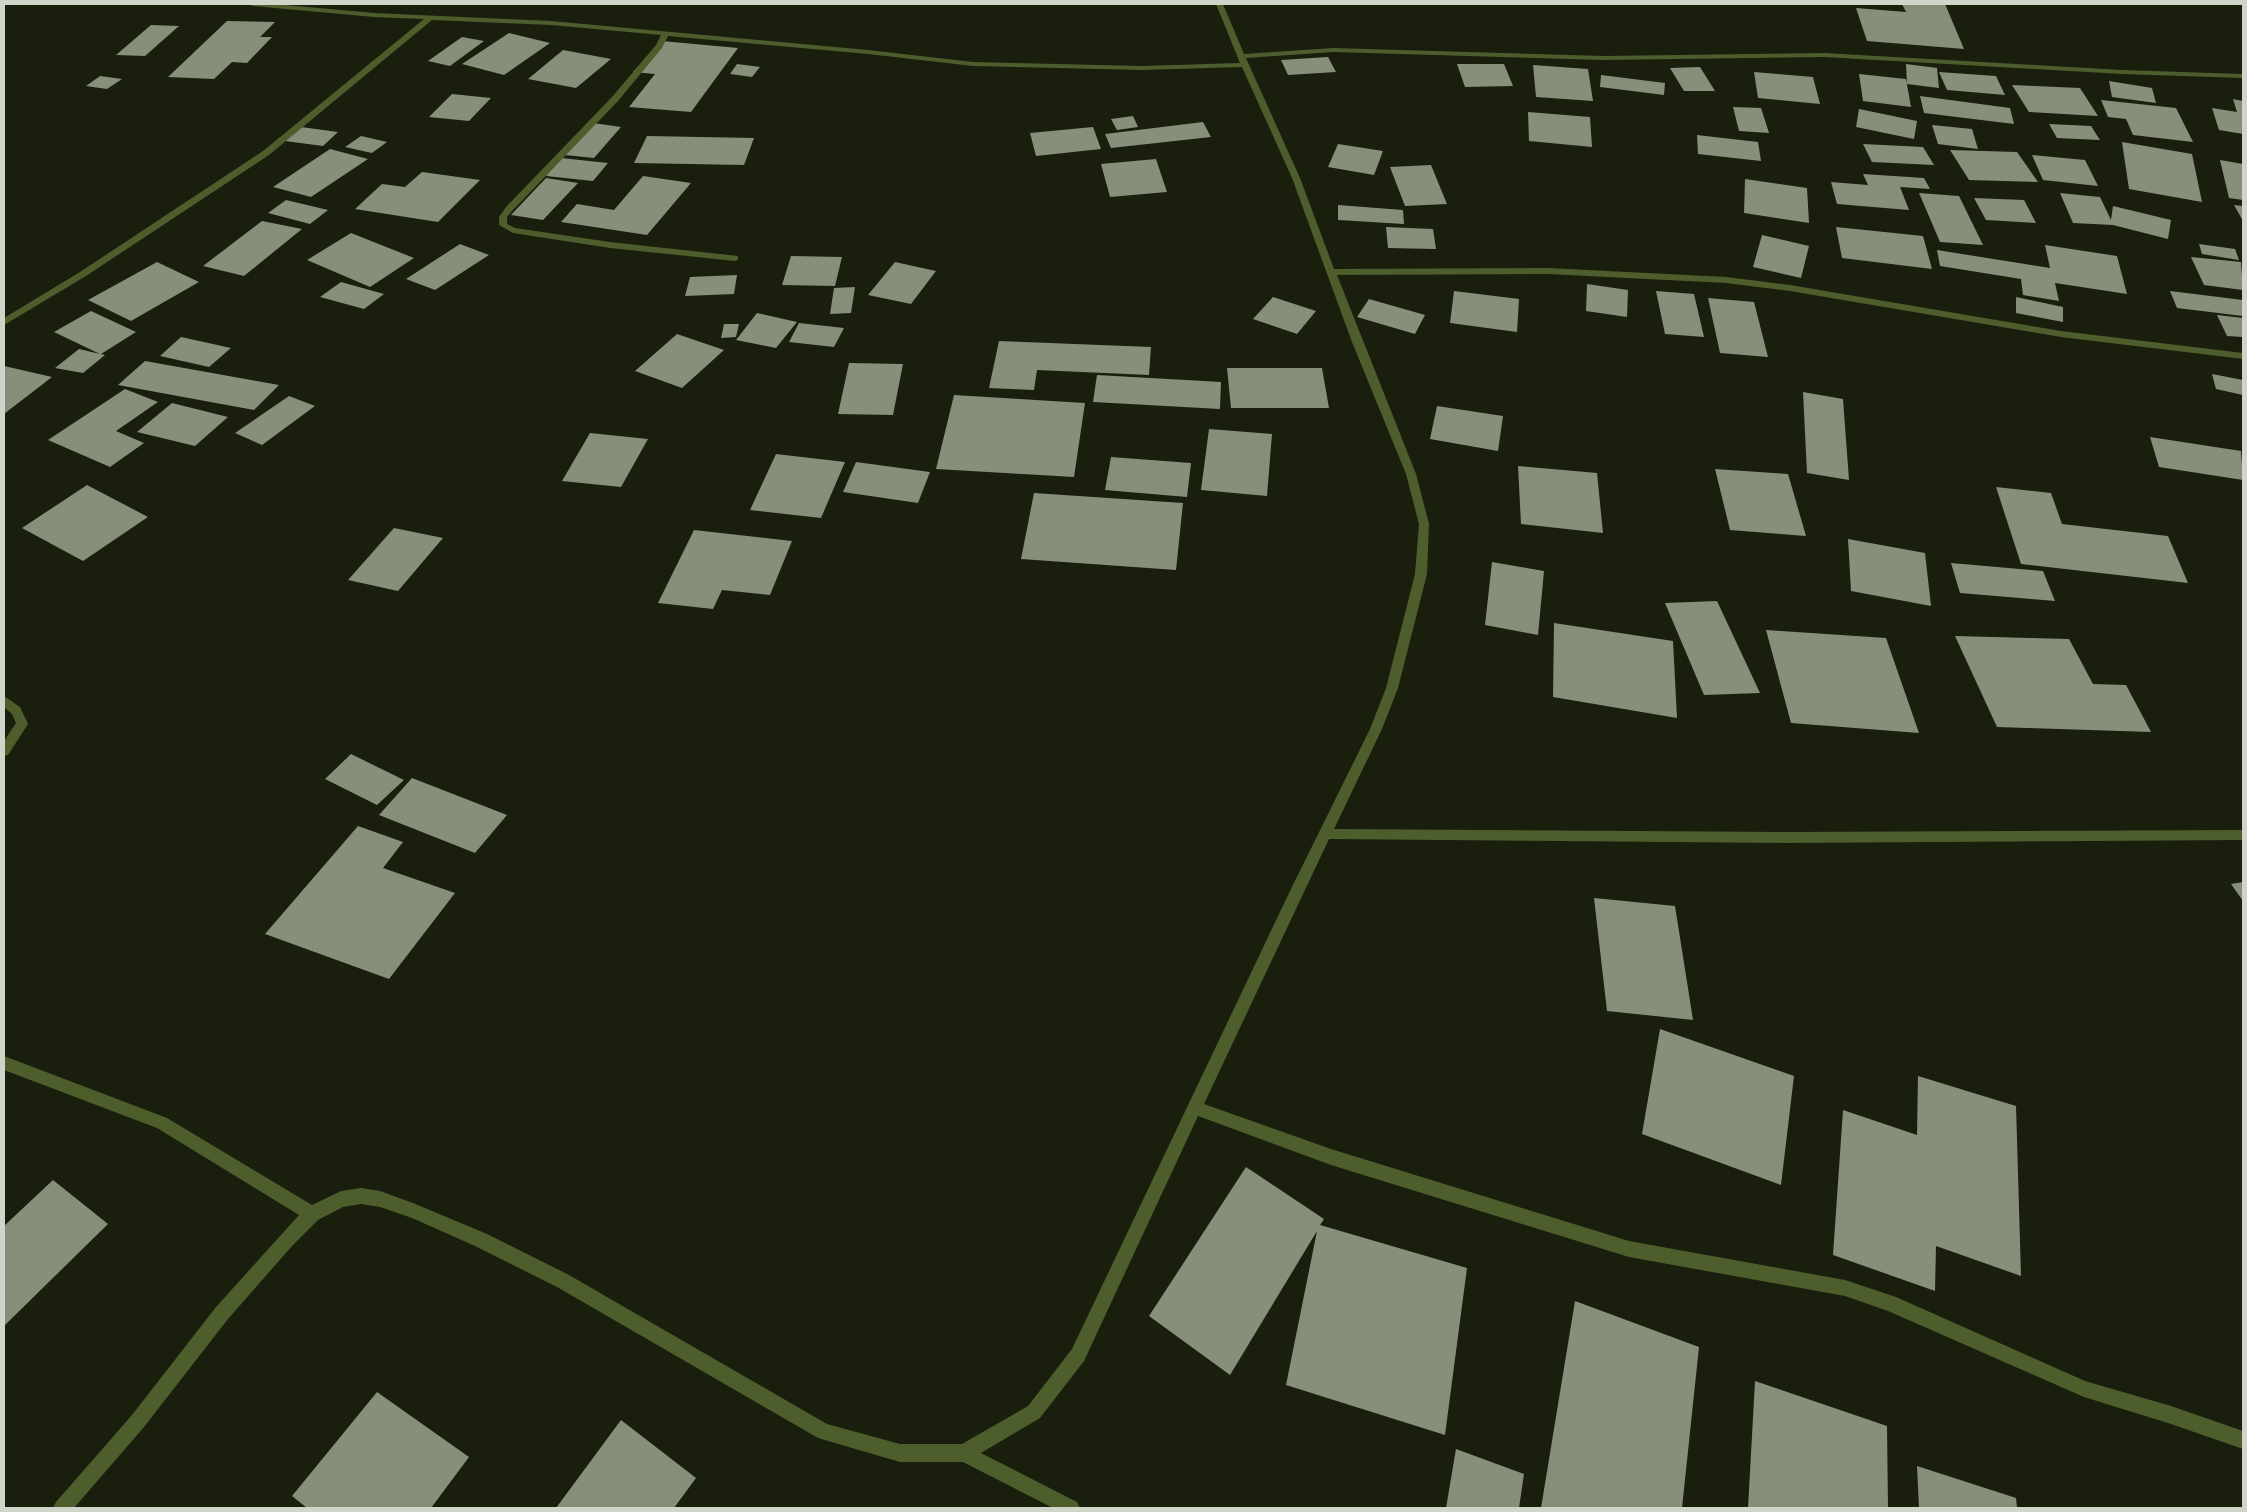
<!DOCTYPE html>
<html>
<head>
<meta charset="utf-8">
<style>
	body { margin:0 }
	#map { position:relative; width:2247px; height:1512px; overflow:hidden; background:#191e0d; font-family:Figtree,sans-serif }
	canvas { display:block }
	.frame { position:absolute; inset:0; border:5px solid #d0d5c9; pointer-events:none }
</style>
</head>
<body>
<div id="map">
<canvas width="2247" height="1512"></canvas>
<div class="frame"></div>
</div>
<script>
const ctx = document.querySelector('canvas').getContext('2d');
ctx.lineJoin = 'round';
function paint(path, color) { ctx.fillStyle = color; ctx.fill(path, 'evenodd'); }
paint(new Path2D(`
	M 1902,4 L 1945,4 L 1964,49 L 1867,41 L 1856,8 L 1906,12 Z
	M 227,21 L 275,22 L 260,37 L 272,37 L 247,63 L 232,62 L 214,79 L 168,77 Z
	M 151,25 L 179,26 L 145,56 L 116,55 Z
	M 509,33 L 550,43 L 504,75 L 462,64 Z
	M 462,37 L 484,41 L 450,66 L 428,61 Z
	M 662,41 L 738,48 L 691,112 L 629,107 L 655,74 L 633,72 Z
	M 563,50 L 611,59 L 576,88 L 528,79 Z
	M 1328,57 L 1336,72 L 1288,75 L 1281,60 Z
	M 737,64 L 760,67 L 752,77 L 730,74 Z
	M 1457,64 L 1504,64 L 1513,86 L 1465,87 Z
	M 1906,64 L 1937,68 L 1939,88 L 1907,84 Z
	M 1533,65 L 1588,69 L 1593,101 L 1536,97 Z
	M 1700,67 L 1715,91 L 1684,91 L 1670,68 Z
	M 1754,72 L 1813,77 L 1820,104 L 1758,98 Z
	M 1939,72 L 1996,76 L 2005,95 L 1947,90 Z
	M 1859,74 L 1906,79 L 1911,107 L 1863,101 Z
	M 1601,75 L 1665,83 L 1664,95 L 1600,87 Z
	M 100,76 L 122,79 L 107,89 L 86,86 Z
	M 2109,81 L 2152,88 L 2156,103 L 2112,97 Z
	M 2012,85 L 2080,88 L 2098,116 L 2029,112 Z
	M 452,94 L 491,98 L 469,121 L 429,117 Z
	M 1920,96 L 2010,108 L 2014,124 L 1924,113 Z
	M 2233,99 L 2243,101 L 2243,134 L 2219,130 L 2212,108 L 2237,112 Z
	M 2101,100 L 2176,108 L 2193,142 L 2133,135 L 2126,119 L 2108,117 Z
	M 1733,107 L 1761,108 L 1769,133 L 1739,131 Z
	M 1859,109 L 1917,121 L 1914,139 L 1856,127 Z
	M 1528,112 L 1590,117 L 1592,147 L 1529,141 Z
	M 1133,116 L 1138,127 L 1117,130 L 1111,119 Z
	M 1203,122 L 1211,137 L 1111,148 L 1105,134 Z
	M 593,123 L 621,127 L 594,158 L 565,155 Z
	M 2049,124 L 2091,126 L 2100,140 L 2057,138 Z
	M 1932,125 L 1972,129 L 1978,149 L 1938,144 Z
	M 301,127 L 338,132 L 323,146 L 285,141 Z
	M 1093,127 L 1101,149 L 1036,156 L 1030,133 Z
	M 1697,135 L 1758,142 L 1761,161 L 1698,154 Z
	M 361,136 L 387,142 L 372,153 L 345,147 Z
	M 647,136 L 754,138 L 744,165 L 634,163 Z
	M 2122,142 L 2192,154 L 2202,202 L 2129,189 Z
	M 1338,144 L 1383,151 L 1374,175 L 1328,167 Z
	M 1863,144 L 1923,147 L 1934,165 L 1872,162 Z
	M 330,149 L 368,159 L 311,197 L 273,187 Z
	M 1950,150 L 2017,152 L 2038,182 L 1969,180 Z
	M 2032,155 L 2085,160 L 2098,186 L 2043,180 Z
	M 561,158 L 608,163 L 593,181 L 546,176 Z
	M 1156,159 L 1167,192 L 1110,197 L 1101,164 Z
	M 2220,160 L 2243,164 L 2243,200 L 2229,198 Z
	M 1431,165 L 1447,204 L 1405,206 L 1390,167 Z
	M 422,172 L 480,180 L 438,222 L 355,209 L 382,184 L 405,187 Z
	M 1863,174 L 1924,178 L 1930,189 L 1900,187 L 1909,210 L 1837,204 L 1831,182 L 1868,185 Z
	M 643,176 L 691,183 L 647,235 L 561,222 L 577,204 L 614,210 Z
	M 546,178 L 578,183 L 543,220 L 511,215 Z
	M 1745,179 L 1807,188 L 1809,223 L 1744,213 Z
	M 1919,193 L 1959,196 L 1983,245 L 1940,242 Z
	M 2060,193 L 2100,197 L 2111,220 L 2113,206 L 2171,220 L 2168,239 L 2113,225 L 2073,223 Z
	M 1974,198 L 2024,200 L 2036,223 L 1986,220 Z
	M 286,200 L 328,210 L 310,224 L 268,213 Z
	M 1338,205 L 1403,210 L 1404,224 L 1338,220 Z
	M 2234,205 L 2243,206 L 2243,221 Z
	M 262,221 L 302,229 L 244,276 L 203,266 Z
	M 1386,227 L 1433,229 L 1436,249 L 1388,248 Z
	M 1836,227 L 1923,236 L 1932,269 L 1842,258 Z
	M 351,233 L 414,258 L 370,287 L 307,260 Z
	M 1762,235 L 1809,246 L 1801,278 L 1753,267 Z
	M 460,244 L 489,255 L 435,290 L 406,279 Z
	M 2199,244 L 2235,249 L 2239,260 L 2202,254 Z
	M 2045,245 L 2117,256 L 2127,294 L 2055,283 L 2059,301 L 2023,295 L 2021,279 L 1940,266 L 1937,250 L 2050,268 Z
	M 791,256 L 842,257 L 835,286 L 782,285 Z
	M 2191,257 L 2241,262 L 2243,290 L 2204,285 Z
	M 157,262 L 199,282 L 131,321 L 88,300 Z
	M 895,262 L 936,271 L 911,304 L 868,295 Z
	M 737,275 L 734,294 L 685,296 L 690,277 Z
	M 341,282 L 384,294 L 364,309 L 320,297 Z
	M 1587,284 L 1628,290 L 1627,317 L 1586,311 Z
	M 855,287 L 851,313 L 830,314 L 834,288 Z
	M 1454,291 L 1519,299 L 1517,332 L 1450,323 Z
	M 1656,291 L 1694,294 L 1704,337 L 1665,334 Z
	M 2170,291 L 2243,300 L 2243,316 L 2177,308 Z
	M 1273,297 L 1316,311 L 1297,334 L 1253,319 Z
	M 2016,297 L 2063,307 L 2063,322 L 2016,313 Z
	M 1708,298 L 1754,302 L 1768,357 L 1720,353 Z
	M 1369,299 L 1425,315 L 1415,334 L 1357,317 Z
	M 91,311 L 136,332 L 101,354 L 105,355 L 83,373 L 55,368 L 79,349 L 100,354 L 54,332 Z
	M 757,313 L 797,322 L 776,348 L 736,340 Z
	M 2217,315 L 2243,318 L 2243,337 L 2227,336 Z
	M 799,323 L 844,328 L 834,347 L 789,342 Z
	M 724,324 L 739,324 L 736,337 L 721,338 Z
	M 677,334 L 724,350 L 682,388 L 635,371 Z
	M 181,337 L 231,348 L 209,367 L 160,356 Z
	M 999,341 L 1151,347 L 1149,375 L 1037,370 L 1034,390 L 989,388 Z
	M 145,361 L 279,385 L 254,410 L 118,385 Z
	M 849,363 L 903,364 L 893,415 L 838,414 Z
	M 4,366 L 52,377 L 4,414 Z
	M 1227,368 L 1322,368 L 1329,408 L 1231,408 Z
	M 2212,374 L 2243,380 L 2243,395 L 2216,389 Z
	M 1097,375 L 1221,382 L 1220,409 L 1093,402 Z
	M 125,389 L 158,402 L 116,431 L 144,443 L 110,467 L 48,440 Z
	M 1803,392 L 1843,399 L 1849,480 L 1807,473 Z
	M 954,395 L 1085,403 L 1074,477 L 936,469 Z
	M 289,396 L 315,406 L 262,445 L 235,433 Z
	M 172,403 L 228,417 L 195,446 L 137,432 Z
	M 1437,406 L 1503,416 L 1498,451 L 1430,439 Z
	M 1209,429 L 1272,434 L 1267,496 L 1201,490 Z
	M 590,433 L 648,439 L 621,487 L 562,481 Z
	M 2150,437 L 2241,451 L 2243,480 L 2159,467 Z
	M 776,454 L 845,462 L 821,518 L 750,510 Z
	M 1111,457 L 1191,463 L 1187,497 L 1105,490 Z
	M 856,462 L 930,472 L 918,503 L 843,492 Z
	M 1518,466 L 1597,473 L 1603,533 L 1521,524 Z
	M 1715,469 L 1788,474 L 1806,536 L 1730,530 Z
	M 87,485 L 148,517 L 83,561 L 22,528 Z
	M 1996,487 L 2051,493 L 2062,524 L 2168,536 L 2188,583 L 2021,564 Z
	M 1034,493 L 1183,503 L 1176,570 L 1021,559 Z
	M 394,528 L 443,538 L 398,591 L 348,580 Z
	M 694,530 L 792,541 L 770,595 L 722,590 L 713,609 L 658,603 Z
	M 1848,539 L 1925,553 L 1931,606 L 1851,591 Z
	M 1492,562 L 1544,571 L 1538,635 L 1485,625 Z
	M 1951,563 L 2043,571 L 2055,601 L 1960,593 Z
	M 1717,601 L 1760,693 L 1704,695 L 1665,603 Z
	M 1554,623 L 1673,641 L 1677,718 L 1553,697 Z
	M 1766,630 L 1886,638 L 1919,733 L 1791,723 Z
	M 1955,636 L 2069,639 L 2093,684 L 2126,685 L 2151,732 L 1997,727 Z
	M 351,754 L 404,780 L 377,805 L 325,779 Z
	M 412,778 L 507,815 L 475,853 L 379,815 Z
	M 358,826 L 403,842 L 383,868 L 455,893 L 389,979 L 265,934 Z
	M 2243,882 L 2243,901 L 2231,884 Z
	M 1594,898 L 1675,906 L 1693,1020 L 1607,1011 Z
	M 1660,1029 L 1794,1076 L 1781,1185 L 1642,1134 Z
	M 1918,1076 L 2016,1106 L 2021,1276 L 1936,1246 L 1935,1291 L 1833,1255 L 1843,1110 L 1917,1135 Z
	M 1246,1167 L 1324,1219 L 1320,1225 L 1467,1268 L 1445,1435 L 1286,1385 L 1317,1231 L 1230,1375 L 1149,1316 Z
	M 53,1180 L 108,1224 L 4,1326 L 4,1226 Z
	M 1575,1301 L 1699,1347 L 1682,1508 L 1541,1508 Z
	M 1755,1381 L 1887,1426 L 1888,1508 L 1748,1508 Z
	M 377,1392 L 469,1457 L 431,1508 L 307,1508 L 292,1496 Z
	M 621,1420 L 696,1478 L 674,1508 L 556,1508 Z
	M 1456,1449 L 1524,1474 L 1519,1508 L 1446,1508 Z
	M 1917,1466 L 2016,1498 L 2017,1508 L 1919,1508 Z`), '#878f7a');
paint(new Path2D(`
	M 249,4 L 274,4 L 374,13 L 551,21 L 868,50 L 973,62 L 1142,66 L 1240,63 L 1216,4 L 1223,4 L 1244,54 L 1333,48 L 1603,56 L 1824,53 L 2122,70 L 2243,74 L 2243,78 L 2122,74 L 1824,57 L 1603,60 L 1333,52 L 1246,58 L 1300,178 L 1334,269 L 1548,268 L 1726,277 L 1790,285 L 2061,331 L 2243,353 L 2243,359 L 2061,337 L 1790,291 L 1726,283 L 1548,274 L 1337,275 L 1416,474 L 1429,524 L 1427,574 L 1398,688 L 1382,729 L 1334,829 L 1784,832 L 2243,830 L 2243,840 L 1784,843 L 1329,839 L 1204,1104 L 1331,1149 L 1629,1241 L 1845,1280 L 1896,1297 L 2085,1381 L 2171,1406 L 2243,1431 L 2243,1449 L 2171,1424 L 2084,1397 L 1888,1311 L 1845,1296 L 1629,1257 L 1331,1165 L 1198,1116 L 1084,1361 L 1040,1418 L 981,1453 L 1077,1502 L 1080,1508 L 1053,1508 L 963,1462 L 900,1462 L 818,1438 L 557,1287 L 475,1246 L 412,1218 L 380,1207 L 361,1204 L 343,1207 L 318,1220 L 292,1246 L 228,1319 L 144,1427 L 74,1508 L 53,1508 L 56,1502 L 132,1415 L 216,1307 L 299,1215 L 157,1128 L 4,1070 L 4,1056 L 167,1118 L 312,1205 L 341,1191 L 361,1188 L 380,1191 L 413,1203 L 487,1234 L 569,1275 L 827,1424 L 900,1444 L 962,1444 L 1028,1406 L 1072,1349 L 1289,893 L 1370,729 L 1386,688 L 1415,574 L 1419,524 L 1406,474 L 1352,342 L 1292,178 L 1242,67 L 1142,70 L 973,66 L 868,54 L 668,36 L 662,48 L 618,101 L 512,211 L 507,217 L 507,224 L 515,228 L 610,242 L 738,256 L 738,260 L 735,261 L 610,248 L 513,233 L 499,225 L 499,217 L 506,207 L 612,97 L 656,45 L 661,35 L 551,25 L 432,20 L 269,155 L 86,276 L 4,325 L 4,318 L 80,272 L 263,151 L 424,19 L 374,17 L 253,6 Z
	M 4,696 L 20,707 L 28,724 L 8,755 L 4,756 L 4,741 L 16,723 L 12,714 L 4,707 Z`), '#4d5e2c');
</script>
</body>
</html>
